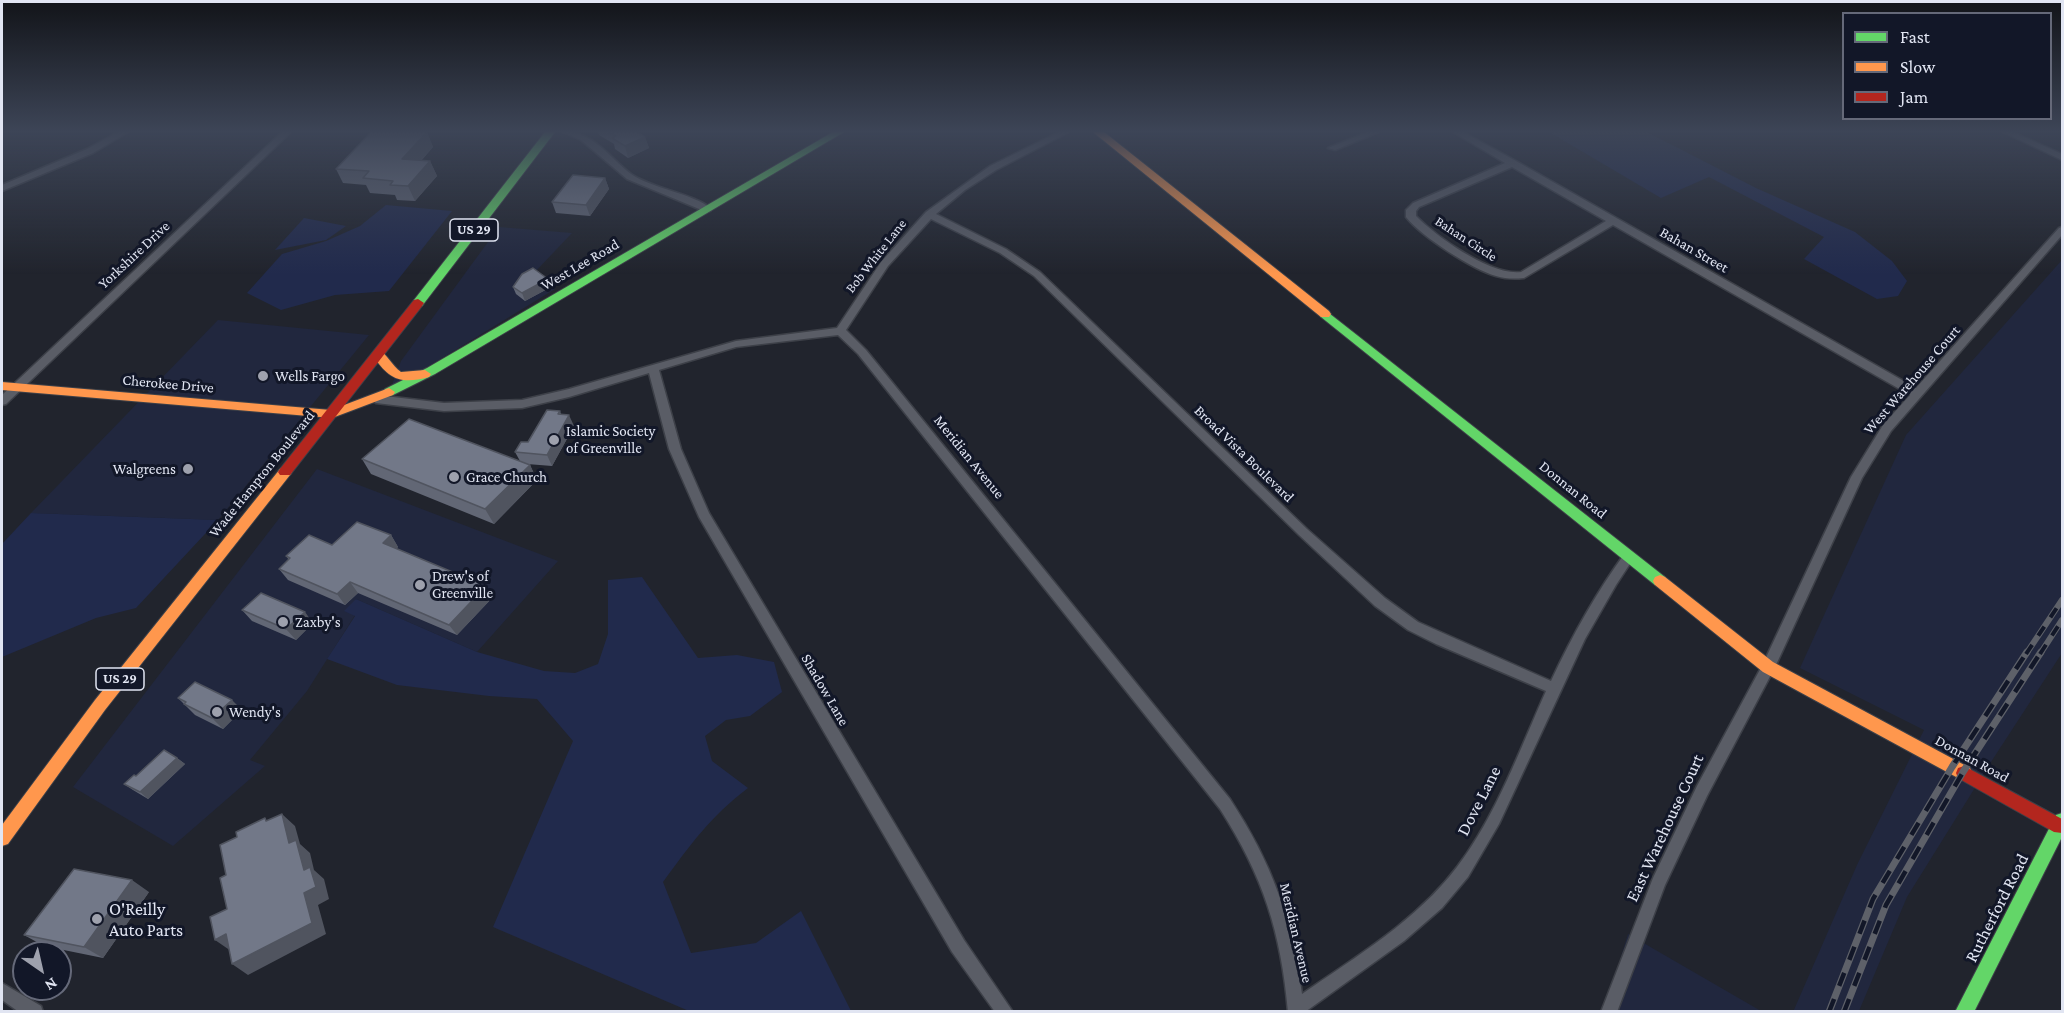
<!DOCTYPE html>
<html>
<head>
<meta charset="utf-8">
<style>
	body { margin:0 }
	#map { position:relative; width:2064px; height:1013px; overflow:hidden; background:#21242d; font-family:"Crimson Pro",serif }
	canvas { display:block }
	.frame { position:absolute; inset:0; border:3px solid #e1e5f2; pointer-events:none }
	.legend { position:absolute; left:1842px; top:12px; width:210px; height:108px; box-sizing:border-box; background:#121728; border:2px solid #656979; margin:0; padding:8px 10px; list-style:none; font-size:18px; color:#e1e5f2 }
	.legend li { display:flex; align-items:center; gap:12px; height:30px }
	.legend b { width:30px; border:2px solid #656979 }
	.north { position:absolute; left:12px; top:941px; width:60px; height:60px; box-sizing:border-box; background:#121728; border:2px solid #656979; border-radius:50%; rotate:146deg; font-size:16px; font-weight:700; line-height:24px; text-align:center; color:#e1e5f2 }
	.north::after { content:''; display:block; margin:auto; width:21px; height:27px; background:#9ea1ad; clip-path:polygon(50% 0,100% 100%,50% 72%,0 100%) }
</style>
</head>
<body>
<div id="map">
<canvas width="2064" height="1013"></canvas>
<div class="frame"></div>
<ul class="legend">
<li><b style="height:8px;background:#63d668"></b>Fast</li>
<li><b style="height:8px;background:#ff974d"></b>Slow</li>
<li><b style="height:8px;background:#b3261e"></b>Jam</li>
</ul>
<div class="north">N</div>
</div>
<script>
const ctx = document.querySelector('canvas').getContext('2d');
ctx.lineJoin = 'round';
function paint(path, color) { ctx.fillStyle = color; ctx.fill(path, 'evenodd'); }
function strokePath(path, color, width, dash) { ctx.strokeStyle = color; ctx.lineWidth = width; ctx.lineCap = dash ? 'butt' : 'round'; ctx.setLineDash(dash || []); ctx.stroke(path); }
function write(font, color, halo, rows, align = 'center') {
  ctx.font = font + ' "Crimson Pro",serif'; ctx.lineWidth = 6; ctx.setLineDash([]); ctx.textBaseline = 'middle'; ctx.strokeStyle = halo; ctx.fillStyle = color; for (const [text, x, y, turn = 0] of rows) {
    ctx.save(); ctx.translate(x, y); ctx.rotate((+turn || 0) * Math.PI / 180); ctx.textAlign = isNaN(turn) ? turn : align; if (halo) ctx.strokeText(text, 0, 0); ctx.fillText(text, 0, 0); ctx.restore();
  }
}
paint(new Path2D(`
	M 499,227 L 572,233 L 535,272 L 555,289 L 390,390 L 401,361 Z
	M 2062,260 L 2062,653 L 1991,762 L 1907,897 L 1859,1011 L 1793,1012 L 1857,865 L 1924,730 L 1800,668 L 1906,435 Z
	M 218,320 L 369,335 L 218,520 L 31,513 Z
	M 317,469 L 558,561 L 477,652 L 356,599 L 355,615 L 307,691 L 250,760 L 265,766 L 173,846 L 73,787 Z
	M 1628,934 L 1761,1011 L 1604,1012 Z`), '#21273e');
paint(new Path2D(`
	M 1549,132 L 1647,132 L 1756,188 L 1855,232 L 1892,261 L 1907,281 L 1898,296 L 1877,299 L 1804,259 L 1824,237 L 1709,177 L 1661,198 Z
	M 386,205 L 452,211 L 389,291 L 335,295 L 281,310 L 247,293 L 282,254 L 326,241 L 360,226 Z
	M 304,218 L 346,226 L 326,240 L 275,250 Z
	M 31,513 L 218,520 L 136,608 L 96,618 L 2,657 L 2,544 Z
	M 642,577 L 698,658 L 737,655 L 774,662 L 782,692 L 750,716 L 726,720 L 705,736 L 712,761 L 748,788 C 710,817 691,844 663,882 L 691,953 L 756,943 L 801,911 L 851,1011 L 689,1011 L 493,927 L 573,741 L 537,699 L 489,696 L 397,685 L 327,659 L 355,616 L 344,611 L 356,599 L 477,652 L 544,671 L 575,673 L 598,664 L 608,634 L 608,580 Z`), '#212a4c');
const street = new Path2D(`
	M 118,132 L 128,132 L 93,153 L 2,191 L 2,185 L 87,149 Z
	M 282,132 L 291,132 L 6,404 L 2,405 L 2,395 Z
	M 563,132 C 592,130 610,158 631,174 C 653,189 692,193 712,209 L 710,211 L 704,211 L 627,179 L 581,140 Z
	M 1059,132 L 1069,132 L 996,170 L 965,190 L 936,214 L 1006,249 L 1040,272 L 1307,529 L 1385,598 L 1418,622 L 1551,681 C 1572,636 1596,593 1625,553 L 1633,553 L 1635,556 L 1616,585 L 1585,639 L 1499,824 L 1468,877 L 1442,908 L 1404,941 L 1305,1012 L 1288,1012 C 1281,932 1263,876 1220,809 L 858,354 L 838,335 L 736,347 L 659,370 L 681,449 L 709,513 L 964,940 L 1013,1012 L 995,1012 L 952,952 L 699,517 L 669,449 L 649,373 L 569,397 L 522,408 L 444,411 L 376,403 L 370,399 L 376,395 L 444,403 L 522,400 L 569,389 L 736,341 L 837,328 L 881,262 L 926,212 L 990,166 ZM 931,219 L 1000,253 L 1034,276 L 1299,535 L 1375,606 L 1408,630 L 1436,644 L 1546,691 C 1520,749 1496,816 1457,867 C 1417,920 1357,956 1302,994 C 1292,919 1272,863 1230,799 L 866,350 L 846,330 L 888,266 Z
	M 1368,132 L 1379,132 L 1335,150 L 1328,148 Z
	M 1453,132 L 1463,132 L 1516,161 L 1916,388 L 2059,228 L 2062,227 L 2062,235 L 1891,431 L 1862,478 L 1775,667 L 1707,796 L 1665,885 L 1617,1012 L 1601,1012 L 1653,878 L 1697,786 L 1763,664 L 1851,477 L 1883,425 L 1910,395 L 1613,225 L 1524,278 C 1514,279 1506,279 1496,276 C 1472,269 1422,237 1406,217 L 1406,210 L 1413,203 L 1505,163 ZM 1512,167 L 1606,221 L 1521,272 C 1491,276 1437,237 1416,216 L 1416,211 L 1419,207 Z
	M 2003,132 L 2013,132 L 2062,154 L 2062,160 Z
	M 2,983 L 41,1006 L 43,1012 L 19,1012 L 2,1000 Z`);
const fast = new Path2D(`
	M 545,132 L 555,132 L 422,306 L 414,306 L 414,300 Z
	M 833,132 L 844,132 L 435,374 L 393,395 L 389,396 L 383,392 L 385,389 L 427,368 Z
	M 1325,310 L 1665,577 L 1667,581 L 1665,585 L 1655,585 L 1321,317 L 1319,314 Z
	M 2062,813 L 2062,837 L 1974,1012 L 1955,1012 L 2056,815 Z`);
const slow = new Path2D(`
	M 1093,132 L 1104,132 L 1329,311 L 1331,314 L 1329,317 L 1321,317 Z
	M 378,350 C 387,353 392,366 401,372 L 425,370 L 431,374 L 429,377 C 400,385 388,379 372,354 Z
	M 2,382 L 331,410 L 389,388 L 395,392 L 393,395 L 332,418 L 2,390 Z
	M 285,467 L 290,469 L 292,472 L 290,475 L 105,710 L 8,844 L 2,846 L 2,825 L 95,700 L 280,469 Z
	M 1660,575 L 1665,577 L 1773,662 L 1970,768 L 1972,773 L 1970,778 L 1964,780 L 1958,778 L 1763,672 L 1655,585 L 1653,581 L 1655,577 Z`);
const jam = new Path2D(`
	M 418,299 L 424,303 L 422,306 L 290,475 L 280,475 L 278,472 L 280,469 L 414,300 Z
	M 1964,766 L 2062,819 L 2062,833 L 2054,832 L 1958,778 L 1956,773 L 1958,768 Z`);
strokePath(street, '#3d4048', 3);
strokePath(fast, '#3d4048', 2);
strokePath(slow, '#3d4048', 2);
strokePath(jam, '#3d4048', 2);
paint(street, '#5a5d66');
paint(fast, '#63d668');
paint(slow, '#ff974d');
paint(jam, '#b3261e');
const railFar1 = new Path2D(`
	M 2026,654 L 2062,600
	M 2040,654 L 2062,620`);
const rail = new Path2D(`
	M 1829,1012 L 1873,899 L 1952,767 L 2027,652
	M 1844,1012 L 1886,905 L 1963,772 L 2041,652`);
strokePath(railFar1, '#5e6169', 6);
strokePath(rail, '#5e6169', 7);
strokePath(railFar1, '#121728', 4, [11]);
strokePath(rail, '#121728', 4.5, [14]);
paint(new Path2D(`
	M 427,132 L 433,147 L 421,161 L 430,161 L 437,176 L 415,201 L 397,200 L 395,195 L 370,193 L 366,185 L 343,183 L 336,169 Z
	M 598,132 L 637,132 L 645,137 L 649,148 L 628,158 L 615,149 L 614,144 L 599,135 Z
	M 605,178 L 609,189 L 590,216 L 556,213 L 552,202 Z
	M 548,279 L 551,287 L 525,301 L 516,294 L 513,287 Z
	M 560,411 L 561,414 L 574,426 L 552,466 L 527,464 L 530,465 L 537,480 L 494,524 L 371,474 L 362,459 L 520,461 L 515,452 L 528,442 Z
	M 391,535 L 398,547 L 396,549 L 493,597 L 457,635 L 358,593 L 345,605 L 288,580 L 279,569 L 289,560 L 286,556 L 332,545 Z
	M 242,610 L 313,623 L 296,640 L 252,621 Z
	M 178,698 L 242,710 L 223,729 L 195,715 Z
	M 177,758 L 185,764 L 148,799 L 133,790 L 124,784 L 136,776 Z
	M 149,892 L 103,958 L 44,946 L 24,935 Z`), '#626775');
paint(new Path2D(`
	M 427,132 L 433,147 L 409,174 L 402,159 Z
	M 645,137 L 649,148 L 628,158 L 625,146 Z
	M 430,161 L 437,176 L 415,201 L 408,186 Z
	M 605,178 L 609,189 L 590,216 L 586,205 Z
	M 548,279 L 551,287 L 525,301 L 522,293 Z
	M 569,415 L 574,426 L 552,466 L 547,455 Z
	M 530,465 L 537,480 L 494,524 L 485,509 Z
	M 391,535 L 398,547 L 390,554 L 383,543 Z
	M 350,582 L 358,593 L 345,605 L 337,594 Z
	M 486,586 L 493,597 L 457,635 L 449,625 Z
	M 305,612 L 313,623 L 296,640 L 286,629 Z
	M 232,700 L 242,710 L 223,729 L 212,718 Z
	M 177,758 L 185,764 L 148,799 L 140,792 Z
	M 282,814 L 295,826 L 300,844 L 310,853 L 314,870 L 324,879 L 329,899 L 318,905 L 326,934 L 248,975 L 232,964 L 304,893 L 304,870 L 289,843 Z
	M 132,880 L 149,892 L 103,958 L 84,947 Z
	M 226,934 L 231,951 L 215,940 Z`), '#50545f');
const building = new Path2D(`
	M 371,132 L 427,132 L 402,159 L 430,161 L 408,186 L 390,185 L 393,181 L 363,178 L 369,171 L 336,169 Z
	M 608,132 L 637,132 L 645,137 L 625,146 L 612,138 L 616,136 Z
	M 573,175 L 605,178 L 586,205 L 552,202 Z
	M 533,268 L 548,279 L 522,293 L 513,287 L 522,274 Z
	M 547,410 L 560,411 L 558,414 L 569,415 L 547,455 L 515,452 L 521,442 L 528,442 Z
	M 409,419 L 530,465 L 485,509 L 362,459 Z
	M 357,522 L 391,535 L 383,543 L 486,586 L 449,625 L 350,582 L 337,594 L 279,569 L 290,558 L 286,556 L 309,535 L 332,545 Z
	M 261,593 L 305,612 L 286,629 L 242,610 Z
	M 195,682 L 232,700 L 212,718 L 184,704 L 186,702 L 178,698 Z
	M 164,750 L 177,758 L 140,792 L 124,784 L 134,775 L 136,776 Z
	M 282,814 L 289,843 L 296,840 L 304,870 L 310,867 L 316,887 L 304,893 L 312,923 L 232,964 L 226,934 L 215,940 L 210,917 L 227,909 L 220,878 L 226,875 L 220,845 L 237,837 L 236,832 L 265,818 L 266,821 Z
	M 74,869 L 132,880 L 84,947 L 24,935 Z`);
paint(building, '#727888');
strokePath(building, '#50545f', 1.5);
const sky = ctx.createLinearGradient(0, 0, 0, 274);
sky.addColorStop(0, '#121419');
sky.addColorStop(0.48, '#3d4557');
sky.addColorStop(1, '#3d455700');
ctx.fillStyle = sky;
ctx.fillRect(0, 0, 2064, 274);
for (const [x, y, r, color] of [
	[263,376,6,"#9ea1ad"],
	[554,440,6,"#9ea1ad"],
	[188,469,6,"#9ea1ad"],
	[454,477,6,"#9ea1ad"],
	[420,585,6,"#9ea1ad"],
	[283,622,6,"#9ea1ad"],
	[217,712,6,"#9ea1ad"],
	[97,919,6,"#9ea1ad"]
]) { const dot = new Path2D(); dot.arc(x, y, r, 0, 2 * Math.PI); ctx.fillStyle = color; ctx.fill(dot); strokePath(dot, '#121728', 2); }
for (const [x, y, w] of [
	[474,230,48],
	[120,679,48]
]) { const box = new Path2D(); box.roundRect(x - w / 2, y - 11, w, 22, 4.5); ctx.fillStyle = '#121728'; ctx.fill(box); strokePath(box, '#e1e5f2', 1.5); }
write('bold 14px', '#e1e5f2', null, [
	["US 29",474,230],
	["US 29",120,679]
]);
write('14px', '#e1e5f2', '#121728', [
	["Bahan Circle",1466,239,33],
	["Bob White Lane",876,256,-52]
]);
write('15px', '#e1e5f2', '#121728', [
	["Bahan Street",1694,250,30],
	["Yorkshire Drive",134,255,-43],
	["West Lee Road",580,265,-30],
	["West Warehouse Court",1912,380,-49],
	["Cherokee Drive",168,384,5],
	["Broad Vista Boulevard",1244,454,44],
	["Meridian Avenue",969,457,51],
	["Wade Hampton Boulevard",262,474,-51],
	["Donnan Road",1573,490,39],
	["Shadow Lane",825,690,60],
	["Donnan Road",1972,759,29],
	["Meridian Avenue",1296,933,77]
]);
write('15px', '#e1e5f2', '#121728', [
	["Wells Fargo",275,376],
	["Islamic Society",566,431],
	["of Greenville",566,448],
	["Walgreens",176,469,"right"],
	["Grace Church",466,477],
	["Drew's of",432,576],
	["Greenville",432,593],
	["Zaxby's",295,622],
	["Wendy's",229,712]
], 'left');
write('18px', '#e1e5f2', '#121728', [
	["Dove Lane",1479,801,-63],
	["East Warehouse Court",1665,828,-65],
	["Rutherford Road",1997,908,-63]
]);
write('18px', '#e1e5f2', '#121728', [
	["O'Reilly",109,909],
	["Auto Parts",109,930]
], 'left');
</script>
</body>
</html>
